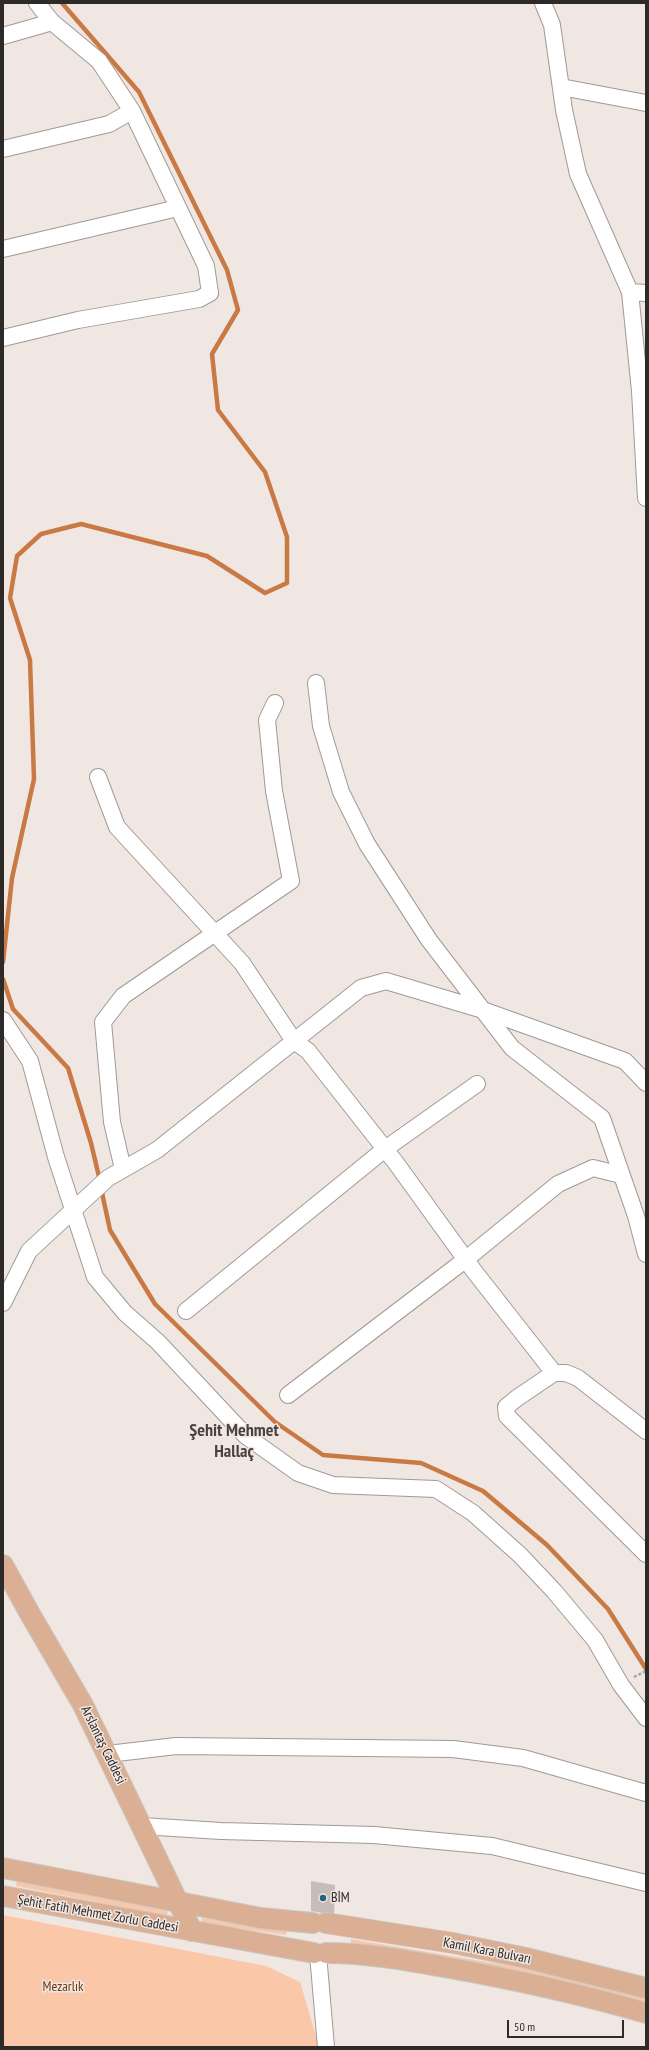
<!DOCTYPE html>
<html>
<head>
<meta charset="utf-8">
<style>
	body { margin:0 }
	#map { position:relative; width:649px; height:2050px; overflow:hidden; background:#f0e7e2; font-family:"PT Sans Narrow",sans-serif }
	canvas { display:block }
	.frame { position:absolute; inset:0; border:4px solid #2e2a28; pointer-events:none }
	.scale { position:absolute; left:507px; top:2020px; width:117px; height:18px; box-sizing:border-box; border:2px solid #2e2a28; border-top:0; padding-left:5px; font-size:12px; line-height:14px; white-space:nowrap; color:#2e2a28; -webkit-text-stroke:3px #f0e7e2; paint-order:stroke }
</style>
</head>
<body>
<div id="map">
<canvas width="649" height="2050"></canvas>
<div class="frame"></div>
<div class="scale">50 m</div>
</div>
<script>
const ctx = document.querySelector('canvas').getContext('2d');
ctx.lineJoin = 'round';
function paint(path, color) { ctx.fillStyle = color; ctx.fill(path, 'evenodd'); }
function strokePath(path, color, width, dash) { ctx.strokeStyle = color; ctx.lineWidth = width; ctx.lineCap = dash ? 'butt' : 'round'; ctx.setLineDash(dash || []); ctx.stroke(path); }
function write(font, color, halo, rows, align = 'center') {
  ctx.font = font + ' "PT Sans Narrow",sans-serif'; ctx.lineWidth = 3; ctx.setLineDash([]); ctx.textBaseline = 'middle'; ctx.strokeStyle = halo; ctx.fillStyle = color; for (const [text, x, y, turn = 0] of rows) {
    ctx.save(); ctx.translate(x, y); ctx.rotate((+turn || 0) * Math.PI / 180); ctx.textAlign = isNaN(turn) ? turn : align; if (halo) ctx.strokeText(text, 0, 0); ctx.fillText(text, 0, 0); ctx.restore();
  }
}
paint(new Path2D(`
	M 17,1880 L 168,1911 L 167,1916 L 16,1886 Z
	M 3,1915 L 266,1966 L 300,1982 L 318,2043 L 318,2047 L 3,2047 Z
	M 202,1918 L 287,1931 L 286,1935 L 202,1923 Z
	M 351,1939 L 546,1972 L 646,1998 L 646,2005 L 449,1960 L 351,1943 Z`), '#fac7a8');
strokePath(new Path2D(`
	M 3,962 L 12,878 L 34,779 L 30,660 L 10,598 L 17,556 L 41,534 L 81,524 L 207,556 L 265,593 L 287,583 L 287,537 L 265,472 L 218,410 L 212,354 L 238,310 L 227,270 L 139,92 L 62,3
	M 3,979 L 13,1009 L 68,1068 L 91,1143 L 100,1181
	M 101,1188 L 110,1230 L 155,1304 L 275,1422 L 323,1455 L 421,1463 L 483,1491 L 547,1545 L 608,1609 L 646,1669`), '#c97944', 4.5);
paint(new Path2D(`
	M 311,1881 L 335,1885 L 334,1915 L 311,1911 Z`), '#c6bdb8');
const minor = new Path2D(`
	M 543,3 L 552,25 L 564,110 L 578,174 L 630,292 L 640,391 L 646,498
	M 3,36 L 52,22
	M 561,87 L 646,103
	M 3,149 L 109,124 L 132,111
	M 3,249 L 178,208
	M 630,292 L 646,293
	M 3,338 L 78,320 L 199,299 L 210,293 L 206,266 L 132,111 L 99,61 L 52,22 L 37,3
	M 316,683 L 321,726 L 341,792 L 367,844 L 429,940 L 512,1048 L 602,1118 L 636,1216 L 646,1254
	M 98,777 L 117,827 L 242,963 L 294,1041 L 308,1051 L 396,1163 L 474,1271 L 554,1373
	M 3,1020 L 30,1061 L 56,1157 L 95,1277 L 125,1313 L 158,1342 L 246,1436 L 298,1473 L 333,1485 L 436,1489 L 473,1513 L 520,1555 L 554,1591 L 595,1640 L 621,1685 L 646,1718
	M 123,1169 L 112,1122 L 103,1022 L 123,996 L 291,881 L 274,791 L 267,720 L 275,703
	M 3,1303 L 29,1251 L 108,1178 L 157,1150 L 361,988 L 386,981 L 480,1009 L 625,1061 L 646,1083
	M 186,1311 L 385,1149 L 477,1084
	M 288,1395 L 465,1260 L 558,1184 L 593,1168 L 621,1175
	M 646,1431 L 578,1378 L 566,1373 L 554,1373 L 517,1398 L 506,1407 L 507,1416 L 646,1554
	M 108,1754 L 176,1746 L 453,1749 L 523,1758 L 646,1793
	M 142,1826 L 221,1831 L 374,1835 L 492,1846 L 646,1883
	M 318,1954 L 326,2047`);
const major = new Path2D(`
	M 3,1565 L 30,1614 L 83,1705 L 192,1931
	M 3,1868 L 261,1918 L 313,1923
	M 3,1896 L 314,1953
	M 326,1923 L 453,1943 L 526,1958 L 646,1988
	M 326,1953 C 366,1953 405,1960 444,1967 C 512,1979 580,1994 646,2013`);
strokePath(minor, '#a29994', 18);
strokePath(major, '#c9c8c7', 22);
strokePath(new Path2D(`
	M 634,1677 L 646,1671`), '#a9a29e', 2.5, [3, 2]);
strokePath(minor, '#fff', 16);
strokePath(major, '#daaf93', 20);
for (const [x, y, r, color] of [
	[323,1898,4,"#29607b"]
]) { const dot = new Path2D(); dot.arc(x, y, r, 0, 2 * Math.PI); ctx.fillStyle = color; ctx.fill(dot); strokePath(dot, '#f0e7e2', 1.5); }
write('14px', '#2e2a28', '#f0e7e2', [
	["Arslantaş Caddesi",103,1745,64],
	["Şehit Fatih Mehmet Zorlu Caddesi",98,1914,10],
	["Kamil Kara Bulvarı",487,1951,11]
]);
write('14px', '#2e2a28', '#f0e7e2', [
	["BİM",331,1898]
], 'left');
write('14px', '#6d3810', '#f0e7e2', [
	["Mezarlık",63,1987]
]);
write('bold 18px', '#4a433f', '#f0e7e2', [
	["Şehit Mehmet",234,1431],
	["Hallaç",234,1452]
]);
</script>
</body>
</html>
